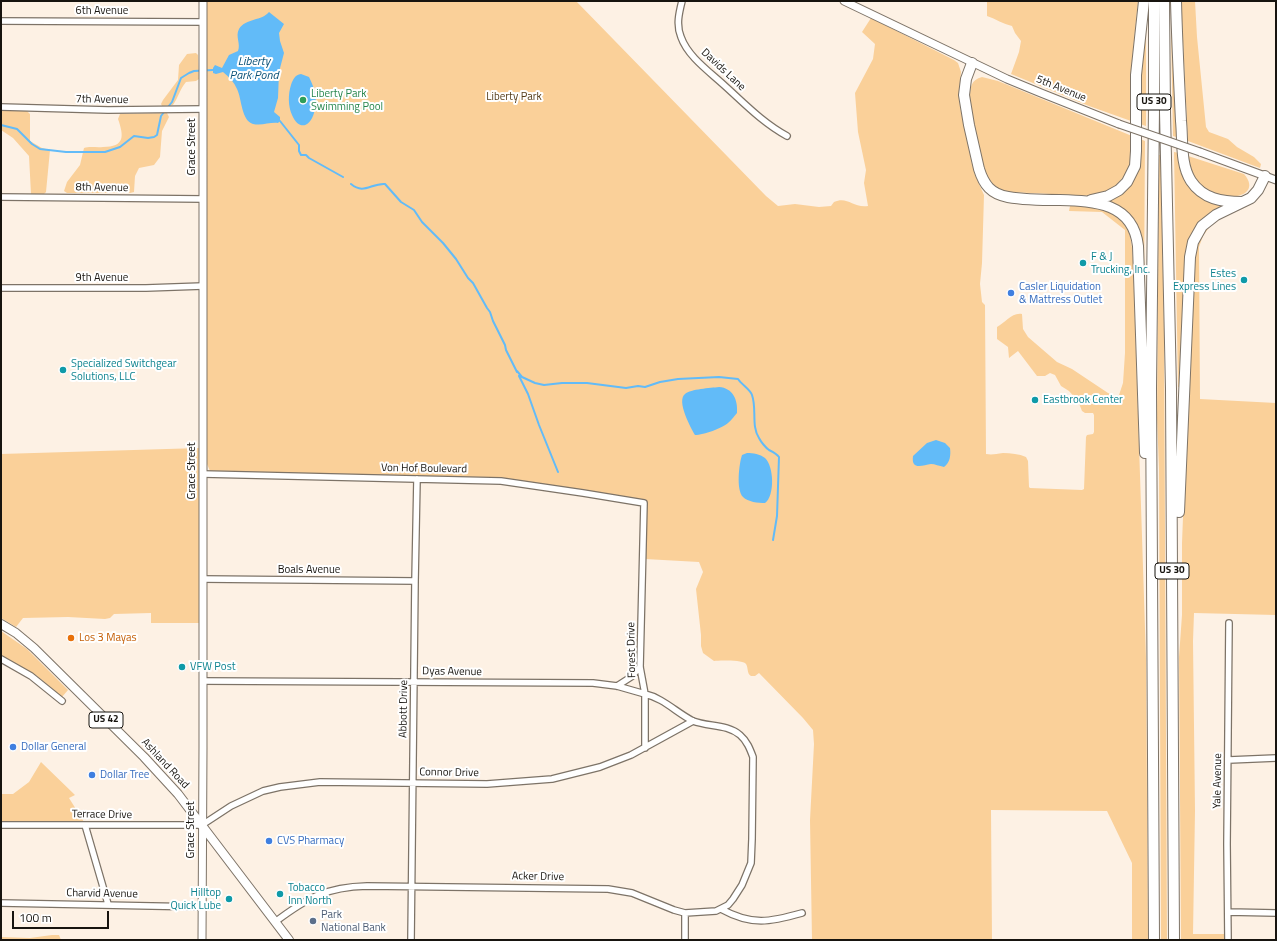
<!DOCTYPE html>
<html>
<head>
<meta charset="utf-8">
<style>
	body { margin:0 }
	#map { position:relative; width:1277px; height:941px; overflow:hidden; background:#fdf1e4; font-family:"Titillium Web",sans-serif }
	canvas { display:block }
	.frame { position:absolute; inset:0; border:2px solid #17140f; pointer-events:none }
	.scale { position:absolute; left:12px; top:911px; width:97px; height:18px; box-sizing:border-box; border:2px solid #17140f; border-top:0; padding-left:5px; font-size:12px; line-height:14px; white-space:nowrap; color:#17140f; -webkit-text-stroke:3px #fff; paint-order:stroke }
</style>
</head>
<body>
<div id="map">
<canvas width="1277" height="941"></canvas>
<div class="frame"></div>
<div class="scale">100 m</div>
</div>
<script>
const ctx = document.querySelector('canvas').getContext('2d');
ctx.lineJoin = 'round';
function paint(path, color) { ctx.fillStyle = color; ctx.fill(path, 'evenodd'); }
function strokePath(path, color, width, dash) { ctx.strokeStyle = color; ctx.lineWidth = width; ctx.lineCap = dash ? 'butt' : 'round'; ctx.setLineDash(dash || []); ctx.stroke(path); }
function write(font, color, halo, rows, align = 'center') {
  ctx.font = font + ' "Titillium Web",sans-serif'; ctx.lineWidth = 4; ctx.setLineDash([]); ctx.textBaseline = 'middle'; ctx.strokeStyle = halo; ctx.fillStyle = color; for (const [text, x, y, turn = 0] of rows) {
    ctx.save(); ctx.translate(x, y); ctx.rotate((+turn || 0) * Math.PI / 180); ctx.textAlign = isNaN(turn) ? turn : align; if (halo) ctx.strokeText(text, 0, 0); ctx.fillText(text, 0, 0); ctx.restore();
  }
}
paint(new Path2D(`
	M 207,1 L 576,1 L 766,196 L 778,206 L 795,204 L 819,207 L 831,206 L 834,202 C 848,196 852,208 868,206 L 864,183 L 866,170 L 858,132 L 855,93 L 873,59 L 875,44 L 862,32 L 871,18 L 954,60 L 958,63 L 961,72 L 959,93 L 960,107 L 972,164 L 975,175 L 984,195 L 982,263 L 980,284 L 982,302 L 985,305 L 986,454 C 992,455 996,454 1003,453 C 1011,453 1019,454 1026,457 L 1028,461 L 1029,487 L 1030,488 L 1082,490 L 1084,489 L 1086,437 L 1087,435 L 1093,434 L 1094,432 L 1094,415 L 1093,413 L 1085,413 L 1082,411 L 1078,401 L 1069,391 L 1061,386 L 1055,375 L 1050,373 L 1045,376 L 1037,376 L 1018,351 L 1009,358 L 1008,347 L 997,339 L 997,327 C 1005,323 1012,312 1022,314 L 1023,329 L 1028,337 L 1057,362 L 1072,369 L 1108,393 L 1114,395 L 1119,395 L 1123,383 L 1125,353 L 1125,230 L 1102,212 L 1069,211 L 1070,206 C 1080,206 1091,205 1101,208 C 1129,216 1132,237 1133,261 L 1146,659 L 1148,940 L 1132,940 L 1132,863 L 1107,811 L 991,810 L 992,940 L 812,940 L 810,820 L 814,744 L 813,730 L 803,718 L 759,673 L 755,676 L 751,676 C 746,673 749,666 745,663 C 742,660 718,660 714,661 L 703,653 L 701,646 L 701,635 L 696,589 L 703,572 L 699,562 L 645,559 L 646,500 L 495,478 L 210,471 L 207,464 Z
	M 987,1 L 1138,1 L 1131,70 L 1131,121 L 1089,106 L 1011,74 L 1019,52 L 1021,41 L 1015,33 L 1012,26 C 1003,24 996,19 987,16 Z
	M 1181,1 L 1195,1 L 1197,37 L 1206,127 L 1209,132 L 1228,139 L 1237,147 L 1254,157 L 1261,164 L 1260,168 L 1188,141 Z
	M 1146,25 L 1146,126 L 1140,124 L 1141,77 Z
	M 1171,32 L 1173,32 L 1179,138 L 1173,136 Z
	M 187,54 L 196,53 L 198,55 L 199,79 L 196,81 L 186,82 C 180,89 178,98 173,105 L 162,106 L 161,104 L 163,100 L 178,80 L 179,65 Z
	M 982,77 L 998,81 L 1132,136 L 1131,159 L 1129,167 L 1125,175 L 1113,189 L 1093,196 L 1009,192 L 1001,190 L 994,185 L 988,178 L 985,171 L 975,131 L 970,98 C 970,87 971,80 982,77 Z
	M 1,110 L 27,111 L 30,114 L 30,141 L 42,148 L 50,150 L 46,192 L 44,194 L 31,194 L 29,156 L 13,138 L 1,130 Z
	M 167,113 L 169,117 L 162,131 L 160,157 L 154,165 L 139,168 L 135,176 L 134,192 L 130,193 L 67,193 L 64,191 L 67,182 L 80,165 L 84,148 C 90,146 97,148 103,147 C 125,147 124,136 118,119 L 120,114 Z
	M 1140,139 L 1145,141 L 1144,287 L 1142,248 L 1123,209 L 1111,202 L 1111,200 C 1117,195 1125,190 1131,184 C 1141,173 1139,154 1140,139 Z
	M 1174,152 L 1179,153 L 1185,177 L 1225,205 L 1198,224 L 1180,387 L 1178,387 Z
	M 1159,155 L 1161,155 L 1161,177 L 1164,329 L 1167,940 L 1161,940 L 1159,469 L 1157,418 Z
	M 1188,156 L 1244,174 C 1266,199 1214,208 1194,177 C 1190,170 1189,163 1188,156 Z
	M 1210,226 L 1203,236 L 1199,247 L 1200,399 L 1276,403 L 1276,615 L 1194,613 L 1193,641 L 1195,811 L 1193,934 L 1224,934 L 1225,940 L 1181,940 L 1179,657 L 1182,615 L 1182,543 L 1189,362 L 1196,243 L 1204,228 Z
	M 200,448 L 200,623 L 151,623 L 151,613 L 114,614 L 110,618 L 105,619 L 68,617 L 23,618 L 16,627 L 1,618 L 1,454 Z
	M 1,631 L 27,649 L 68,690 L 62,697 L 37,676 L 1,656 Z
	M 41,762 L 75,795 L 69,798 L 84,822 L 1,822 L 1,794 L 13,794 L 29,782 Z
	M 52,935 L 59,935 L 61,940 L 1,940 L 1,937 L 30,938 Z`), '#fad099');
paint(new Path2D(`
	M 269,12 L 284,24 L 279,33 L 280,41 L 284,53 L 279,72 L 278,98 L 274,112 L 280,117 L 280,121 L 278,123 C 270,122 262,126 253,124 C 241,120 242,99 237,89 C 234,82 229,77 223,72 L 216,74 L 213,73 L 213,68 L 215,65 L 222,68 L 229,55 L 238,51 C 241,44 235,36 239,29 C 246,18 262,21 269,12 Z
	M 301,74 L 309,77 C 315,89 318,100 314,113 C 310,127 299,131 292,115 C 288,106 288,94 291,85 C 293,79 295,75 301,74 Z
	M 719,387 C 733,388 738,400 737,413 C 734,416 732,420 728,423 C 722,428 704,435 695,435 C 691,428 676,401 685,394 C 691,389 710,388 719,387 Z
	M 936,440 L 945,443 L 950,448 C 951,455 950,463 944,467 C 939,466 935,464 931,464 C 923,465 911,471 913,456 L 927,443 Z
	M 747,453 C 753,453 760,454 765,458 C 774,466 775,496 765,503 C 758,503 748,502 743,497 C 736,490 739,464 742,455 Z`), '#62bbf8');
strokePath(new Path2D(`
	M 280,121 L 299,145 L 299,151 L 301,155 L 306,155 L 309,158 L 343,177
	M 1,125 L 17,129 L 32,144 L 40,149 L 66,152 L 105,152 L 120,147 L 134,136 L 148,138 L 154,137 L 157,135 L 161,116 L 172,102 L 181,78 L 189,73 L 194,71 L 213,70
	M 351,184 C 364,195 371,183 385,184 L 401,202 L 414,210 L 422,222 L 443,243 L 456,259 L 468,278 L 473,283 L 487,308 L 490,312 L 493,321 L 505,345 L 506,350 L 517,372
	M 517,371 L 522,377 L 535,383 L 544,385 L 562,383 L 587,383 L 626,388 L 638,386 L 645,387 L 660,382 L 678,379 L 719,377 L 738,379 C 742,385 750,389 752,395 C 757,409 751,426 759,438 C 761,442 766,448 769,450 C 773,452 777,454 779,457 L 777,516 L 773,540
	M 519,376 L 528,394 L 539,425 L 558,472`), '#62bbf8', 2);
const minor = new Path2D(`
	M 682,1 C 679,13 676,25 681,37 C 688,57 710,72 725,86 C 745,104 763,123 787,136
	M 1,21 L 203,22
	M 1,107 L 108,110 L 203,109
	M 1,197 L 203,199
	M 1,288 L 146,288 L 203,286
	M 203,474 L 501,481 L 583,493 L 644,503 L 640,667 L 645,694 C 663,698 677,713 693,721 C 709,727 727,724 740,735 C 747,741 750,749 753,757 L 752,839 L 751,863 L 742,885 L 733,899 L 728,905 L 716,911 L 685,913 L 674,910 L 632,893 L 608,889 L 367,886 C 326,887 307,898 275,922
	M 203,579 L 415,581
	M 1,659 L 31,676 L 62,701
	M 203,681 L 593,683 L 617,686 L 645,694 L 645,748
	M 617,686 L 631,677 L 640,667
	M 1229,760 L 1276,758
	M 1,825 L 202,825 L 231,806 L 263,791 L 280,787 L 320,782 L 487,784 L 552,779 L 600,767 L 631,755 L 693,721
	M 85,825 L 108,904
	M 1,903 L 202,907
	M 721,909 C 752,926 770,922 802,913
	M 1228,912 L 1276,913
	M 685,913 L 685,940
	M 411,940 L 415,581 L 417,479
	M 1228,940 L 1227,844 L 1229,623`);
const tertiary = new Path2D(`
	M 844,1 L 1007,79 L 1041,93 L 1119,124
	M 1200,152 L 1276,180
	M 202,940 L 203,747 L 203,1`);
const primary = new Path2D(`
	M 1,624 L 16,633 L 34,648 L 144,757 L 178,794 L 289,940`);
const motorway = new Path2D(`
	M 1154,1 L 1154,108 L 1151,389 L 1154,940
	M 1164,1 L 1165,112 L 1171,389 L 1174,940
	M 1176,1 C 1177,41 1179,81 1181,121 C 1183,140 1180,164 1191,181 C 1203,199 1222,202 1242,202
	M 972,63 L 966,79 L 964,95 L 969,125 L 979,169 C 984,185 991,194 1008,197 C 1025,200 1043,200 1060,200 C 1095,201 1133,203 1138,246 L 1145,453
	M 1091,200 L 1108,196 L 1119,190 L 1127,182 L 1135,166 L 1136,151 L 1136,75 L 1144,1
	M 1179,512 L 1190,257 L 1193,242 L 1202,226 L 1216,215 L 1251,198 L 1258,190 L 1265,176`);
strokePath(minor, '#7d7367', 8);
strokePath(tertiary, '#7d7367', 9);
strokePath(primary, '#7d7367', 10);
strokePath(motorway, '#7d7367', 12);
strokePath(minor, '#fff', 5.5);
strokePath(tertiary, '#fff', 7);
strokePath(primary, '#fff', 8);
strokePath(motorway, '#fff', 10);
const tertiaryBridge = new Path2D(`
	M 1119,124 L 1200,152`);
strokePath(tertiaryBridge, '#7d7367', 9, []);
strokePath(tertiaryBridge, '#fff', 7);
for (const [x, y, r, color] of [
	[303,100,4,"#2e9e5b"],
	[1083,263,4,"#0f9aa8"],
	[1244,280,4,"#0f9aa8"],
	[1011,293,4,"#3f7fe0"],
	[63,370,4,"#0f9aa8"],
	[1035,400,4,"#0f9aa8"],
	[71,638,4,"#e8710a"],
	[182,667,4,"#0f9aa8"],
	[13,747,4,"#3f7fe0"],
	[92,775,4,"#3f7fe0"],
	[269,841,4,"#3f7fe0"],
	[280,894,4,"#0f9aa8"],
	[229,899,4,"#0f9aa8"],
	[313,921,4,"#5c6f8a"]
]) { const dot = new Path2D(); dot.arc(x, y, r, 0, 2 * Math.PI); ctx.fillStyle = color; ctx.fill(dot); strokePath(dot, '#fff', 1.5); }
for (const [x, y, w] of [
	[1154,102,34],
	[1172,571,34],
	[106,720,34]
]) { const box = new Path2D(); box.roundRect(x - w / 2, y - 8, w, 16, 3); ctx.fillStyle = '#fff'; ctx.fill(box); strokePath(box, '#17140f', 1); }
write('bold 10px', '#17140f', null, [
	["US 30",1154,102],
	["US 30",1172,571],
	["US 42",106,720]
]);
write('11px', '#17140f', '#fff', [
	["6th Avenue",102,11],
	["Davids Lane",723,70,43],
	["5th Avenue",1061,89,22],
	["7th Avenue",102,100,1],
	["Grace Street",192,147,-90],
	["8th Avenue",102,188,1],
	["9th Avenue",102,278],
	["Von Hof Boulevard",424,469,1],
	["Grace Street",192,471,-90],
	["Boals Avenue",309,570],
	["Forest Drive",632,650,-91],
	["Dyas Avenue",452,672,1],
	["Abbott Drive",404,709,-89],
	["Ashland Road",165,764,47],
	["Connor Drive",449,773,1],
	["Yale Avenue",1218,781,-89],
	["Terrace Drive",102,815,1],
	["Grace Street",191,830,-90],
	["Acker Drive",538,877,1],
	["Charvid Avenue",102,894,1]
]);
write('11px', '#27864d', '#fff', [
	["Liberty Park",311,94],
	["Swimming Pool",311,107]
], 'left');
write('11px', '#543b18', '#fff', [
	["Liberty Park",514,97]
]);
write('11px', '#0d838f', '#fff', [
	["F & J",1091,257],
	["Trucking, Inc.",1091,270],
	["Estes",1236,274,"right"],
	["Express Lines",1236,287,"right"],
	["Specialized Switchgear",71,364],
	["Solutions, LLC",71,377],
	["Eastbrook Center",1043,400],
	["VFW Post",190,667],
	["Tobacco",288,888],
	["Inn North",288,901],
	["Hilltop",221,893,"right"],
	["Quick Lube",221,906,"right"]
], 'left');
write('11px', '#366cbe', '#fff', [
	["Casler Liquidation",1019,287],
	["& Mattress Outlet",1019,300],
	["Dollar General",21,747],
	["Dollar Tree",100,775],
	["CVS Pharmacy",277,841]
], 'left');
write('11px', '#c56008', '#fff', [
	["Los 3 Mayas",79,638]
], 'left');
write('11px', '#4e5e75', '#fff', [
	["Park",321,915],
	["National Bank",321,928]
], 'left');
write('italic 12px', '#074f76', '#fff', [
	["Liberty",254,62],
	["Park Pond",254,76]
]);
</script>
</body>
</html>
